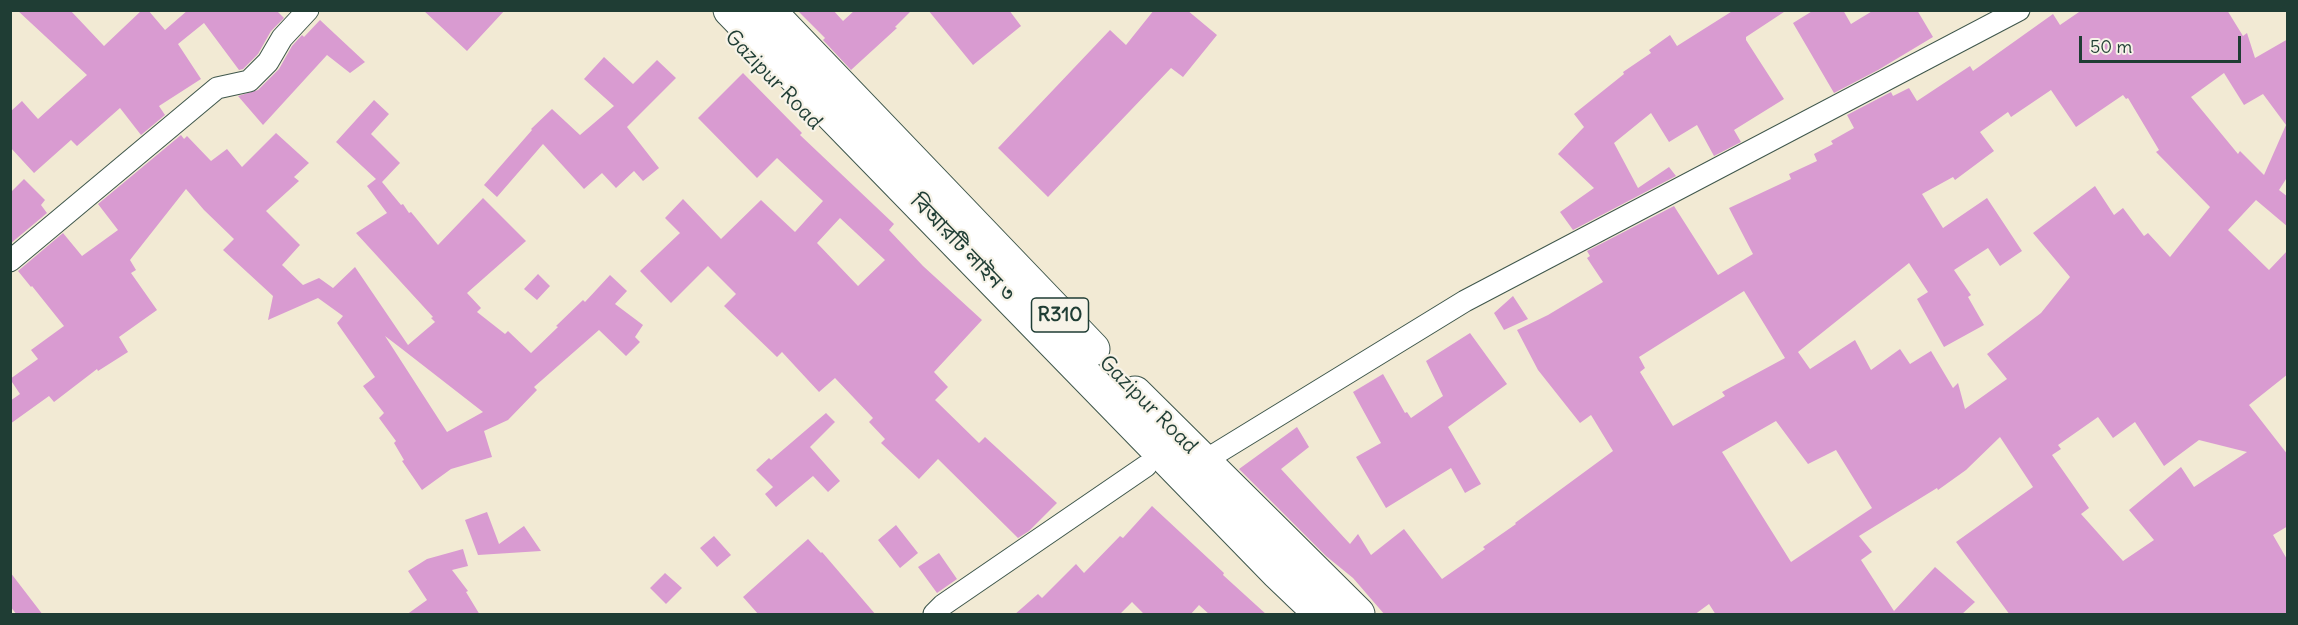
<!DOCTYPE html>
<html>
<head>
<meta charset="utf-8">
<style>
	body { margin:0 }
	#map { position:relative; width:2298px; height:625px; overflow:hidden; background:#f2ead4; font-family:Delius,sans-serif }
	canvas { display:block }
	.frame { position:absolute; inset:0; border:12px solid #1f3d34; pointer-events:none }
	.scale { position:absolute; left:2079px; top:36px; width:162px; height:27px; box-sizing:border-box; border:3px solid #1f3d34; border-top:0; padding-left:8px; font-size:18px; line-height:21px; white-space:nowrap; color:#1f3d34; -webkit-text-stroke:4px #f7f3e8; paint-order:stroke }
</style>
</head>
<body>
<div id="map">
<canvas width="2298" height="625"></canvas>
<div class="frame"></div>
<div class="scale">50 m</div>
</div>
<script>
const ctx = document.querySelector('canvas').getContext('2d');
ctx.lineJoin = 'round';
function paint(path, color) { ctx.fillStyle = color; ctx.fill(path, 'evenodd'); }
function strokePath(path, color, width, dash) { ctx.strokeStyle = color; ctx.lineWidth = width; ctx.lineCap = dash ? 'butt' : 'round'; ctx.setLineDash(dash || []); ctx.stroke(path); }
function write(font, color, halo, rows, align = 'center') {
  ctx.font = font + ' Delius,"Noto Sans Bengali",sans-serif'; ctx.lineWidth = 4.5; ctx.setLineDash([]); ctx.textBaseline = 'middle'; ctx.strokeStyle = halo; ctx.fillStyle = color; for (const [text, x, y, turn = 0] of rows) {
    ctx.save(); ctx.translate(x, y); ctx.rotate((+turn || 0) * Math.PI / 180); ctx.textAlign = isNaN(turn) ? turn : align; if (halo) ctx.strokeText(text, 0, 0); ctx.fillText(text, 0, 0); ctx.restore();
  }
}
paint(new Path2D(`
	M 17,10 L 70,10 L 104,46 L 142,10 L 148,10 L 165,30 L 188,10 L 276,10 L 284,18 L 271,31 L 258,54 L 243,69 L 239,70 L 204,23 L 178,44 L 201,79 L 159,106 L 165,115 L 141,135 L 120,108 L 77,146 L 71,140 L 34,173 L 10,147 L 10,112 L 22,101 L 38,119 L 87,75 Z
	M 423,10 L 505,10 L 467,51 Z
	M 797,10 L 833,10 L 843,21 L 855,10 L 912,10 L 895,27 L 897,28 L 851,70 L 823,40 L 825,38 Z
	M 928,10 L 1009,10 L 1021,26 L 973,65 Z
	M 1154,10 L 1187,10 L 1217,35 L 1183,77 L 1171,68 L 1048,197 L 998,148 L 1110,30 L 1126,45 Z
	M 1734,10 L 1787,10 L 1746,37 L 1746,40 L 1784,99 L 1734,130 L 1741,142 L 1714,156 L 1697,125 L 1669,142 L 1651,113 L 1614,143 L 1638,188 L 1669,167 L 1676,176 L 1573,230 L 1560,212 L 1594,188 L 1558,154 L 1584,127 L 1574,114 L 1624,74 L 1623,72 L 1651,53 L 1649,50 L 1670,35 L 1677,46 Z
	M 1814,10 L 1843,10 L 1851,24 L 1874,10 L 1917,10 L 1933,37 L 1878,70 L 1834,93 L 1793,23 Z
	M 2082,10 L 2227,10 L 2243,36 L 2247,33 L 2255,58 L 2288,39 L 2288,176 L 2279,190 L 2288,197 L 2288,227 L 2256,200 L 2228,230 L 2269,270 L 2288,250 L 2288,374 L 2249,405 L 2288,455 L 2288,526 L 2273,535 L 2288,561 L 2288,615 L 2010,615 L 1956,542 L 2033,487 L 2000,437 L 1966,470 L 1938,490 L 1937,488 L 1859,536 L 1872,552 L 1861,560 L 1894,611 L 1935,567 L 1975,602 L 1961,615 L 1716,615 L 1709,604 L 1694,615 L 1385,615 L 1353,578 L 1326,556 L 1239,469 L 1297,427 L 1309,447 L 1281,469 L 1350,544 L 1358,534 L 1371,555 L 1404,529 L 1442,579 L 1485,549 L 1483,547 L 1516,524 L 1515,523 L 1613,451 L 1591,415 L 1580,423 L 1538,370 L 1517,330 L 1548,315 L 1603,282 L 1587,258 L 1590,256 L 1587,251 L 1674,206 L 1718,275 L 1753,254 L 1729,208 L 1791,179 L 1789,174 L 1817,161 L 1814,154 L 1833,144 L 1831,141 L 1854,128 L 1847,115 L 1891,92 L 1893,96 L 1909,88 L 1917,101 L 1970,66 L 1973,71 L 2053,14 L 2060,25 ZM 2224,73 L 2244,105 L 2263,94 L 2286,125 L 2264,175 L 2240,151 L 2238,154 L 2191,97 ZM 2051,90 L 2076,127 L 2123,95 L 2126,99 L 2128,98 L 2159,150 L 2156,152 L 2210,207 L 2170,257 L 2148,233 L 2144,236 L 2123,208 L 2114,215 L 2095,186 L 2033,233 L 2070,277 L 2041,313 L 1987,354 L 2007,379 L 1965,409 L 1958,383 L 1953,388 L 1931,351 L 1910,364 L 1900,349 L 1871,370 L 1855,340 L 1810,369 L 1798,352 L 1909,263 L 1928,292 L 1917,299 L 1944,347 L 1984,325 L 1968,297 L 1971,295 L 1954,270 L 1988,248 L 2000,266 L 2022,251 L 1987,198 L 1943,228 L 1922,194 L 1953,177 L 1955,180 L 1994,151 L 1980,132 L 2008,112 L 2011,117 ZM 1744,291 L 1785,358 L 1722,392 L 1725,396 L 1673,426 L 1640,372 L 1645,368 L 1639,357 ZM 2098,417 L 2113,438 L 2135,422 L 2164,466 L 2199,440 L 2247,452 L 2194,487 L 2181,467 L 2129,510 L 2154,540 L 2123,561 L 2081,514 L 2089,508 L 2052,455 L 2061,449 L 2058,445 ZM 1776,421 L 1808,464 L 1836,450 L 1872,508 L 1791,562 L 1722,452 Z
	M 320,20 L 365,62 L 350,73 L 327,55 L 263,125 L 238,96 L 258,90 L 279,69 L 292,46 L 302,35 L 304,37 Z
	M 604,57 L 633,84 L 657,60 L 676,78 L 627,127 L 659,168 L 643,181 L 634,171 L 616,188 L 602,173 L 584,189 L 543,144 L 497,197 L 484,185 L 532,130 L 531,129 L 552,109 L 580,135 L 614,106 L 584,79 Z
	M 743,73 L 802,133 L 800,135 L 894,224 L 889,230 L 923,266 L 982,320 L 934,372 L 948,387 L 935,400 L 979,443 L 985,437 L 1057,503 L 1029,531 L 1018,538 L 938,459 L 919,479 L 881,443 L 885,439 L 869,422 L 873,418 L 835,378 L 819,392 L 782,352 L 777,357 L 724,306 L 736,294 L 708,266 L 671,303 L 640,271 L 680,233 L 665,218 L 683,199 L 721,239 L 761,200 L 795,232 L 823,201 L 777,158 L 757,178 L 698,118 ZM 840,218 L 885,260 L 858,286 L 817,243 Z
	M 374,100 L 389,114 L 371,134 L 400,163 L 382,182 L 401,205 L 403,204 L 409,213 L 411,212 L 438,245 L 483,198 L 526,241 L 467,293 L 481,308 L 477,312 L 505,334 L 508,331 L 531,353 L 558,327 L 556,326 L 583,300 L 585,302 L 610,275 L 627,291 L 615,304 L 643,325 L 635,337 L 640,342 L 626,356 L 599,330 L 534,387 L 537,390 L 508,420 L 484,431 L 492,457 L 451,469 L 422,490 L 402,461 L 404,460 L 394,443 L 396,441 L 379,418 L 384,413 L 363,386 L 375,377 L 337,323 L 343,316 L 318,298 L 268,320 L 273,296 L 223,250 L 234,239 L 204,210 L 186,189 L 130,260 L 136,270 L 131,273 L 157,310 L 119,337 L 128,352 L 98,371 L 97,369 L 54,402 L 49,396 L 10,424 L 10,401 L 20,394 L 10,379 L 38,359 L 31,350 L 64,326 L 32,286 L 31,287 L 18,271 L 63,233 L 82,256 L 118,230 L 98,204 L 181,135 L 184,139 L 187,136 L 211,161 L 227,149 L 242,167 L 276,133 L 309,163 L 294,177 L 299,181 L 266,211 L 300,245 L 282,265 L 303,285 L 319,278 L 333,288 L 355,267 L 408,345 L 435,322 L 431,318 L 433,317 L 356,233 L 387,213 L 367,186 L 376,179 L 336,142 ZM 385,336 L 402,349 L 483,412 L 447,432 Z
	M 24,179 L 45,200 L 41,205 L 47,213 L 10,244 L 10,193 Z
	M 538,274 L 550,286 L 537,300 L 524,289 Z
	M 1513,296 L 1528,319 L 1504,330 L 1494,313 Z
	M 1470,333 L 1507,384 L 1448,427 L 1481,484 L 1465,493 L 1451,468 L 1386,508 L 1356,457 L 1381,443 L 1353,392 L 1383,374 L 1405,413 L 1407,412 L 1411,418 L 1443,396 L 1426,361 Z
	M 826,413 L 835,422 L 810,447 L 840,481 L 828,492 L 813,476 L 776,507 L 765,494 L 773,487 L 756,470 L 769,458 L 771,460 Z
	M 1152,506 L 1224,573 L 1223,575 L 1267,615 L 1210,615 L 1199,605 L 1190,615 L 1145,615 L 1132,602 L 1119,615 L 1014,615 L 1038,594 L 1042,598 L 1076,564 L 1084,573 L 1120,536 L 1123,538 Z
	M 487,512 L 499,544 L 524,526 L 541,551 L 478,555 L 465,520 Z
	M 896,525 L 918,553 L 900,568 L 878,540 Z
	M 714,536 L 731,555 L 717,567 L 700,548 Z
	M 808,539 L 821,553 L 822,552 L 876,615 L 759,615 L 743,597 Z
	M 463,549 L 468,566 L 452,570 L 468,591 L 466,592 L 480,615 L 406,615 L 427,600 L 408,571 L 427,559 Z
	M 939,553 L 957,579 L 937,593 L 918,567 Z
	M 10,572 L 43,615 L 17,615 L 10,606 Z
	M 665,573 L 682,588 L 666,604 L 650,588 Z`), '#d99bd1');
const street = new Path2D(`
	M 10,261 L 217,88 L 249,81 L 268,62 L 282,38 L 308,10
	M 1204,461 L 1465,301 L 2019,10
	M 934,614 L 943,605 L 1146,466`);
const primary = new Path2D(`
	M 730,10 L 1277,572 L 1321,614
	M 768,10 L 1093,349
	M 1135,393 L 1358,614`);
strokePath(street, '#3f574c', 23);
strokePath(primary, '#3f574c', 35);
strokePath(street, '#fff', 21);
strokePath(primary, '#fff', 33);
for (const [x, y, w] of [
	[1060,315,57]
]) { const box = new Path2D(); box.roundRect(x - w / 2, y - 17, w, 34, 4.5); ctx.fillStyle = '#f7f3e8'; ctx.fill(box); strokePath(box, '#1f3d34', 1.5); }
write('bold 20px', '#1f3d34', null, [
	["R310",1060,315]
]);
write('21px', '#1f3d34', '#f7f3e8', [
	["Gazipur Road",773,80,46],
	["বিআরটি লাইন ৩",962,248,46],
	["Gazipur Road",1148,405,45]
]);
</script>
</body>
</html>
